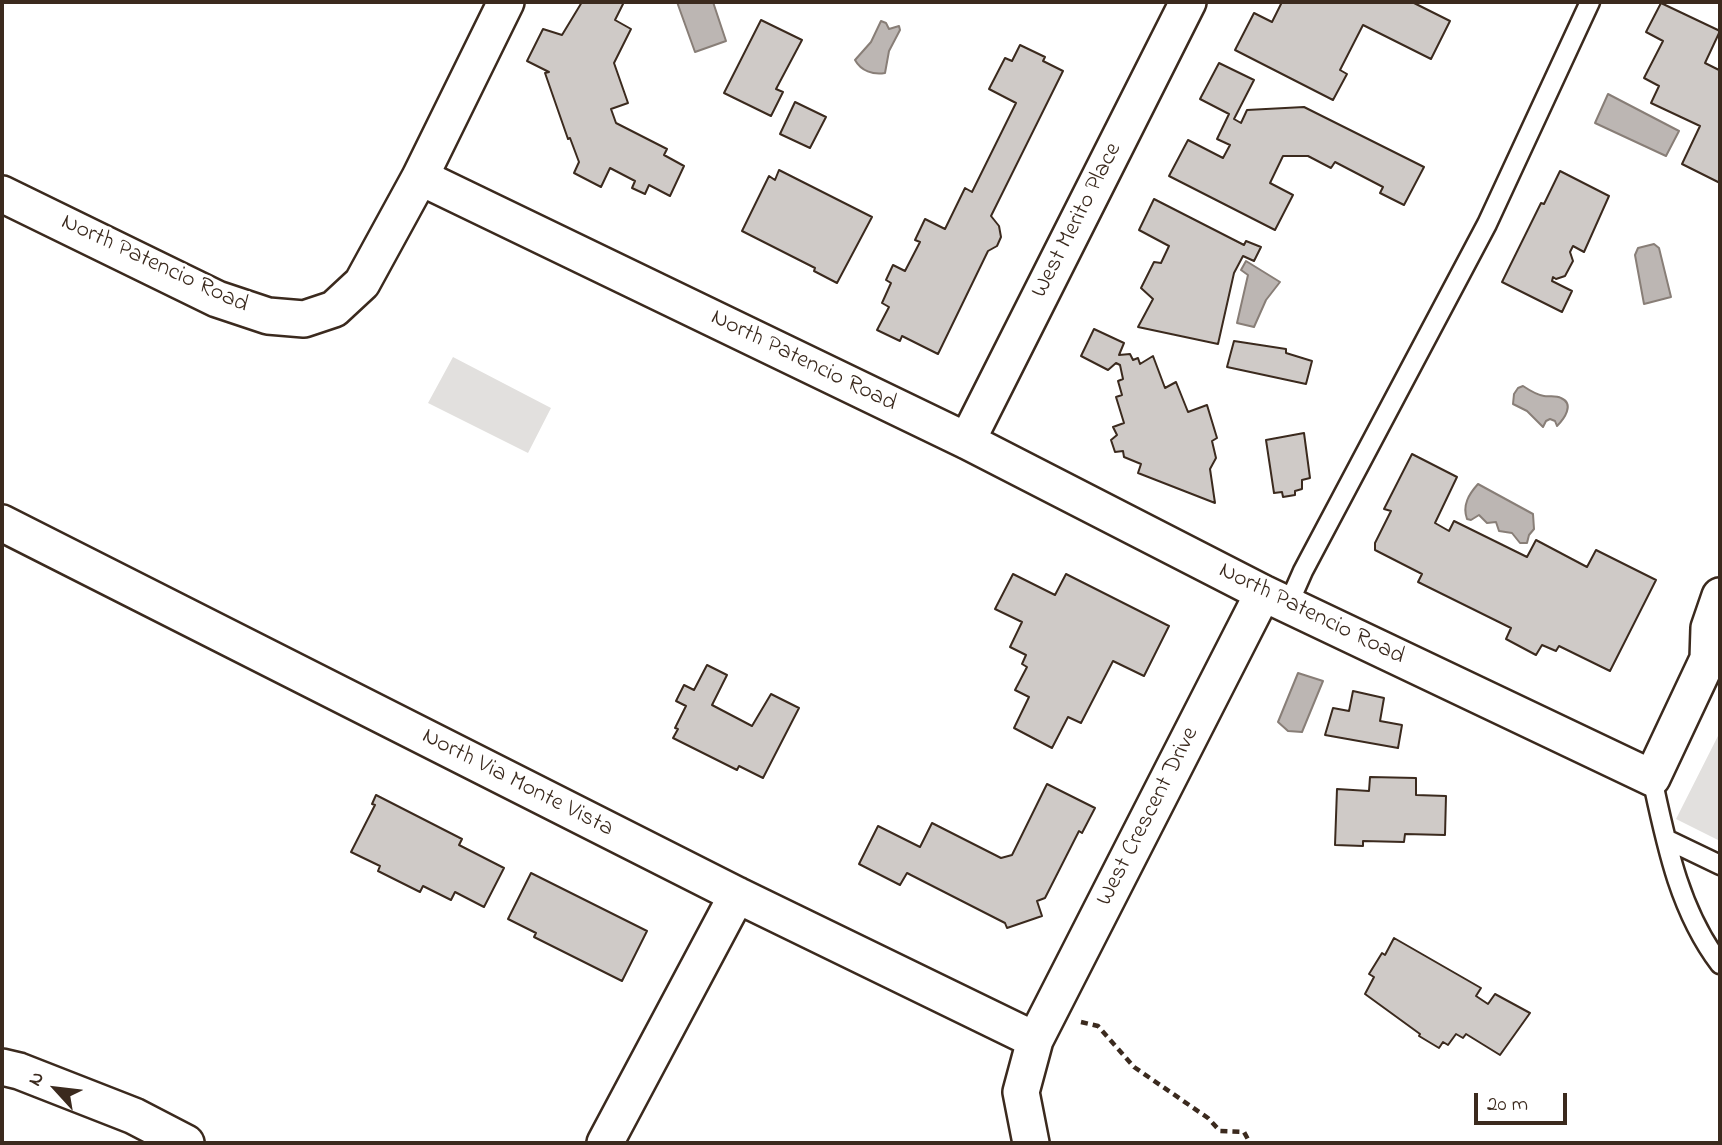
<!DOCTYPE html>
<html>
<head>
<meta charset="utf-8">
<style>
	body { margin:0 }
	#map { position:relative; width:1722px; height:1145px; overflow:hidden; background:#fff; font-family:"Indie Flower",sans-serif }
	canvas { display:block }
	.frame { position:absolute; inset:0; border:4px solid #3b2a1e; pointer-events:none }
	.north { position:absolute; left:21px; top:1054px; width:70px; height:70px; -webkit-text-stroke:5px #fff; paint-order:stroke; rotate:297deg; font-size:19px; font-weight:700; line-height:28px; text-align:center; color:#3b2a1e }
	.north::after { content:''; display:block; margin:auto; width:24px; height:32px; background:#3b2a1e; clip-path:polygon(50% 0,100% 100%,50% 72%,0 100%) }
	.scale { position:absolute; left:1474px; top:1093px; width:93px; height:32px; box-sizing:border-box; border:4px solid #3b2a1e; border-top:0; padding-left:9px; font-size:21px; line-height:24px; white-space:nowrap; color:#3b2a1e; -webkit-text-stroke:5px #fff; paint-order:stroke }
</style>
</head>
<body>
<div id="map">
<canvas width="1722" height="1145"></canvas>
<div class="frame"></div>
<div class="north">N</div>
<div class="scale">20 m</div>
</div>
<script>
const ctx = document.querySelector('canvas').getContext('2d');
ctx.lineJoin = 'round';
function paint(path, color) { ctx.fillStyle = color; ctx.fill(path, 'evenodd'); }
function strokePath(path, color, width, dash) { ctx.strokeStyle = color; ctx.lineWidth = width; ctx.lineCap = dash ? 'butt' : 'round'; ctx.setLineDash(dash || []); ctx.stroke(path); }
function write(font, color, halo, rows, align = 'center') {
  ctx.font = font + ' "Indie Flower",sans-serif'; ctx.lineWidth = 6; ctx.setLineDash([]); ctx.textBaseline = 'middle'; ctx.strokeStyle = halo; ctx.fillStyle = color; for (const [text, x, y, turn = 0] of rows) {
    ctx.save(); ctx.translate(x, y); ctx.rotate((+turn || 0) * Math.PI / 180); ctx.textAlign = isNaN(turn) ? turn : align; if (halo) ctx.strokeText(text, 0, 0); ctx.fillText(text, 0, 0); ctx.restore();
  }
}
paint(new Path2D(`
	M 453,357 L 551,408 L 528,453 L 428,403 Z
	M 1720,732 L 1720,841 L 1676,819 Z`), '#e2e0de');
const water = new Path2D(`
	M 677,2 L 713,2 L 726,41 L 695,52 Z
	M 881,21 L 886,23 L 889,29 L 899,26 L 900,30 L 889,51 L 885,73 C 873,75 861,71 855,60 L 871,42 Z
	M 1608,94 L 1679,131 L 1666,156 L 1595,123 Z
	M 1654,244 L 1659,248 L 1671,297 L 1644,304 L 1635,255 L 1638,248 Z
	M 1246,261 L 1280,282 L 1266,300 L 1254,327 L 1237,323 L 1248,275 L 1241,270 Z
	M 1523,386 C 1529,390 1537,395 1544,396 C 1549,397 1556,395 1561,398 C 1575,404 1564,419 1557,426 L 1555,421 L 1550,419 L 1546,421 L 1543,427 L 1527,411 L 1513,404 L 1514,394 L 1518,388 Z
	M 1478,484 L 1533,514 L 1534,529 L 1529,535 L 1527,543 L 1520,543 L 1512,533 L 1499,531 L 1496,522 L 1487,523 L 1479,515 L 1471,520 L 1467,519 C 1462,505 1469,494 1478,484 Z
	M 1298,673 L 1323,681 L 1302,732 L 1288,731 L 1278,722 Z`);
paint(water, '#bcb6b3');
strokePath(water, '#887e77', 2);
const building = new Path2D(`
	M 582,2 L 624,2 L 615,20 L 631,29 L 614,63 L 628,103 L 611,109 L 616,123 L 667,149 L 664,155 L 684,166 L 670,196 L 649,185 L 645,194 L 632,188 L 635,181 L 610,168 L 601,187 L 574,173 L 579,162 L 570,138 L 568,139 L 545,73 L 549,72 L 527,61 L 543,29 L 562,35 Z
	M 1282,2 L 1412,2 L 1450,21 L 1431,59 L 1363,25 L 1340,70 L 1347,74 L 1333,100 L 1235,50 L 1254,13 L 1272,22 Z
	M 1661,3 L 1720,31 L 1705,63 L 1719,70 L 1720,67 L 1720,183 L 1682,164 L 1700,126 L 1651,103 L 1659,86 L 1644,78 L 1663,41 L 1646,32 Z
	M 761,20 L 802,40 L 776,89 L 783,92 L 771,116 L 724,93 Z
	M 1020,45 L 1045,57 L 1043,61 L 1063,71 L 991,216 L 999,226 L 1001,237 L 997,246 L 988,251 L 938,354 L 902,336 L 900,341 L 877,330 L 889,307 L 882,303 L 891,283 L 886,280 L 893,265 L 905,271 L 920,242 L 915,240 L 925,219 L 945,229 L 965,188 L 972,192 L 1016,103 L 989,89 L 1005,58 L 1012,61 Z
	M 1219,63 L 1254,80 L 1234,119 L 1241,123 L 1247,110 L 1304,107 L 1424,167 L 1404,205 L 1380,193 L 1383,187 L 1335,162 L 1331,168 L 1308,156 L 1283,156 L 1270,183 L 1293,195 L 1275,230 L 1169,176 L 1188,140 L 1223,158 L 1230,145 L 1217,139 L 1229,114 L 1200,99 Z
	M 795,102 L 826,117 L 810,148 L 780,134 Z
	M 779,170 L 872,217 L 837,283 L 814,271 L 815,268 L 742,231 L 769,176 L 775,180 Z
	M 1560,171 L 1609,196 L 1584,252 L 1573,246 L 1570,252 L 1573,261 L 1565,276 L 1556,279 L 1553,277 L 1552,281 L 1572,291 L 1562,312 L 1502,282 L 1541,203 L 1544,204 Z
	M 1154,199 L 1244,245 L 1246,241 L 1261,247 L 1254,261 L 1243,256 L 1234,273 L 1218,344 L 1138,327 L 1153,299 L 1141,288 L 1154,262 L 1161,263 L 1169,246 L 1139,230 Z
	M 1094,329 L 1124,343 L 1119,355 L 1130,354 L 1133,360 L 1138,358 L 1140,364 L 1153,356 L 1165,388 L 1176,382 L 1188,412 L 1207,405 L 1217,438 L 1212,441 L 1216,458 L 1210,469 L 1215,503 L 1138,473 L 1141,464 L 1124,457 L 1123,451 L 1115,452 L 1111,440 L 1117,435 L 1113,427 L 1124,423 L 1116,397 L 1122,395 L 1118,381 L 1123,379 L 1120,365 L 1116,363 L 1108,370 L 1081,356 Z
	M 1234,341 L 1286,349 L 1286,353 L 1312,361 L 1306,384 L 1227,367 Z
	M 1304,433 L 1310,478 L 1302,480 L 1302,489 L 1295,491 L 1295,495 L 1283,497 L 1282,492 L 1274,493 L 1266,440 Z
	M 1412,454 L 1457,477 L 1435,523 L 1449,531 L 1454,521 L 1527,557 L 1536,540 L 1587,567 L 1596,550 L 1656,580 L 1610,671 L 1559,646 L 1556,651 L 1542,645 L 1536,655 L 1506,639 L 1511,628 L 1418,582 L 1422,574 L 1375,550 L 1375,543 L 1391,511 L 1384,509 Z
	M 1013,574 L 1055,595 L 1066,574 L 1169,626 L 1144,676 L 1113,661 L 1081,723 L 1068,717 L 1052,748 L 1014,728 L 1029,697 L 1015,690 L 1027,667 L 1022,664 L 1026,655 L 1010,647 L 1022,622 L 995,609 Z
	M 707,665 L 727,675 L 712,705 L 752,726 L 771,694 L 799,708 L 763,778 L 739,766 L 737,770 L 673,738 L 678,729 L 675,728 L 686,706 L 676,701 L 684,685 L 694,690 Z
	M 1353,691 L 1384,698 L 1380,721 L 1402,725 L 1398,748 L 1325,735 L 1333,708 L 1349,711 Z
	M 1370,777 L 1416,778 L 1416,795 L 1446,796 L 1445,835 L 1405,834 L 1404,842 L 1363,841 L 1363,846 L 1335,845 L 1337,789 L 1369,791 Z
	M 1047,784 L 1095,808 L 1082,833 L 1079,831 L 1045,898 L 1037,901 L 1042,916 L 1007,928 L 1005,923 L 907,873 L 900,885 L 859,864 L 878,826 L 920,847 L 932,823 L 1001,858 L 1012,855 Z
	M 376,795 L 462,839 L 459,845 L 504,868 L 484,907 L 455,892 L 451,900 L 423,886 L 420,892 L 378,871 L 380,866 L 351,852 L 375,805 L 372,804 Z
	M 531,873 L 647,931 L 622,981 L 534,937 L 536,933 L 508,919 Z
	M 1394,938 L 1481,988 L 1476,996 L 1488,1004 L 1495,994 L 1530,1013 L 1500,1055 L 1466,1034 L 1463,1038 L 1456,1034 L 1448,1045 L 1443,1042 L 1439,1048 L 1419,1036 L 1420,1034 L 1365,994 L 1374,977 L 1369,974 L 1382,953 L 1385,955 Z`);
paint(building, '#cfcac7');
strokePath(building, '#3b2a1e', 2);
const lane = new Path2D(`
	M 1288,605 L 1303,571 L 1487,224 L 1590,2
	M 1652,778 C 1666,843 1679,910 1720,964
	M 1666,839 L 1720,865`);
const street = new Path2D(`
	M 420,177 L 967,441 L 1263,593 L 1652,778 L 1708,659 L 1709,628 L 1720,596
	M 2,194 L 217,299 L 268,316 L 304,319 L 334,309 L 362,283 L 420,177 L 506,2
	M 967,441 L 1188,2
	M 2,523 L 737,895 L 1035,1040
	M 2,1067 L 19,1071 L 134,1116 L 186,1143
	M 605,1143 L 737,895
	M 1031,1143 L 1021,1092 L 1035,1040 L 1263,593`);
strokePath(lane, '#3b2a1e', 23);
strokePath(street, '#3b2a1e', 40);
strokePath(new Path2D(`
	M 1081,1022 L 1098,1026 L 1134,1067 L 1208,1118 L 1220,1131 L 1244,1132 L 1250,1143`), '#3b2a1e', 4.5, [7, 5]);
strokePath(lane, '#fff', 18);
strokePath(street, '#fff', 35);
write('24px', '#3b2a1e', '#fff', [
	["West Merito Place",1078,221,-63],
	["North Patencio Road",154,265,25],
	["North Patencio Road",803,362,26],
	["North Patencio Road",1311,615,26],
	["North Via Monte Vista",517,784,27],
	["West Crescent Drive",1149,817,-63]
]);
</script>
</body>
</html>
